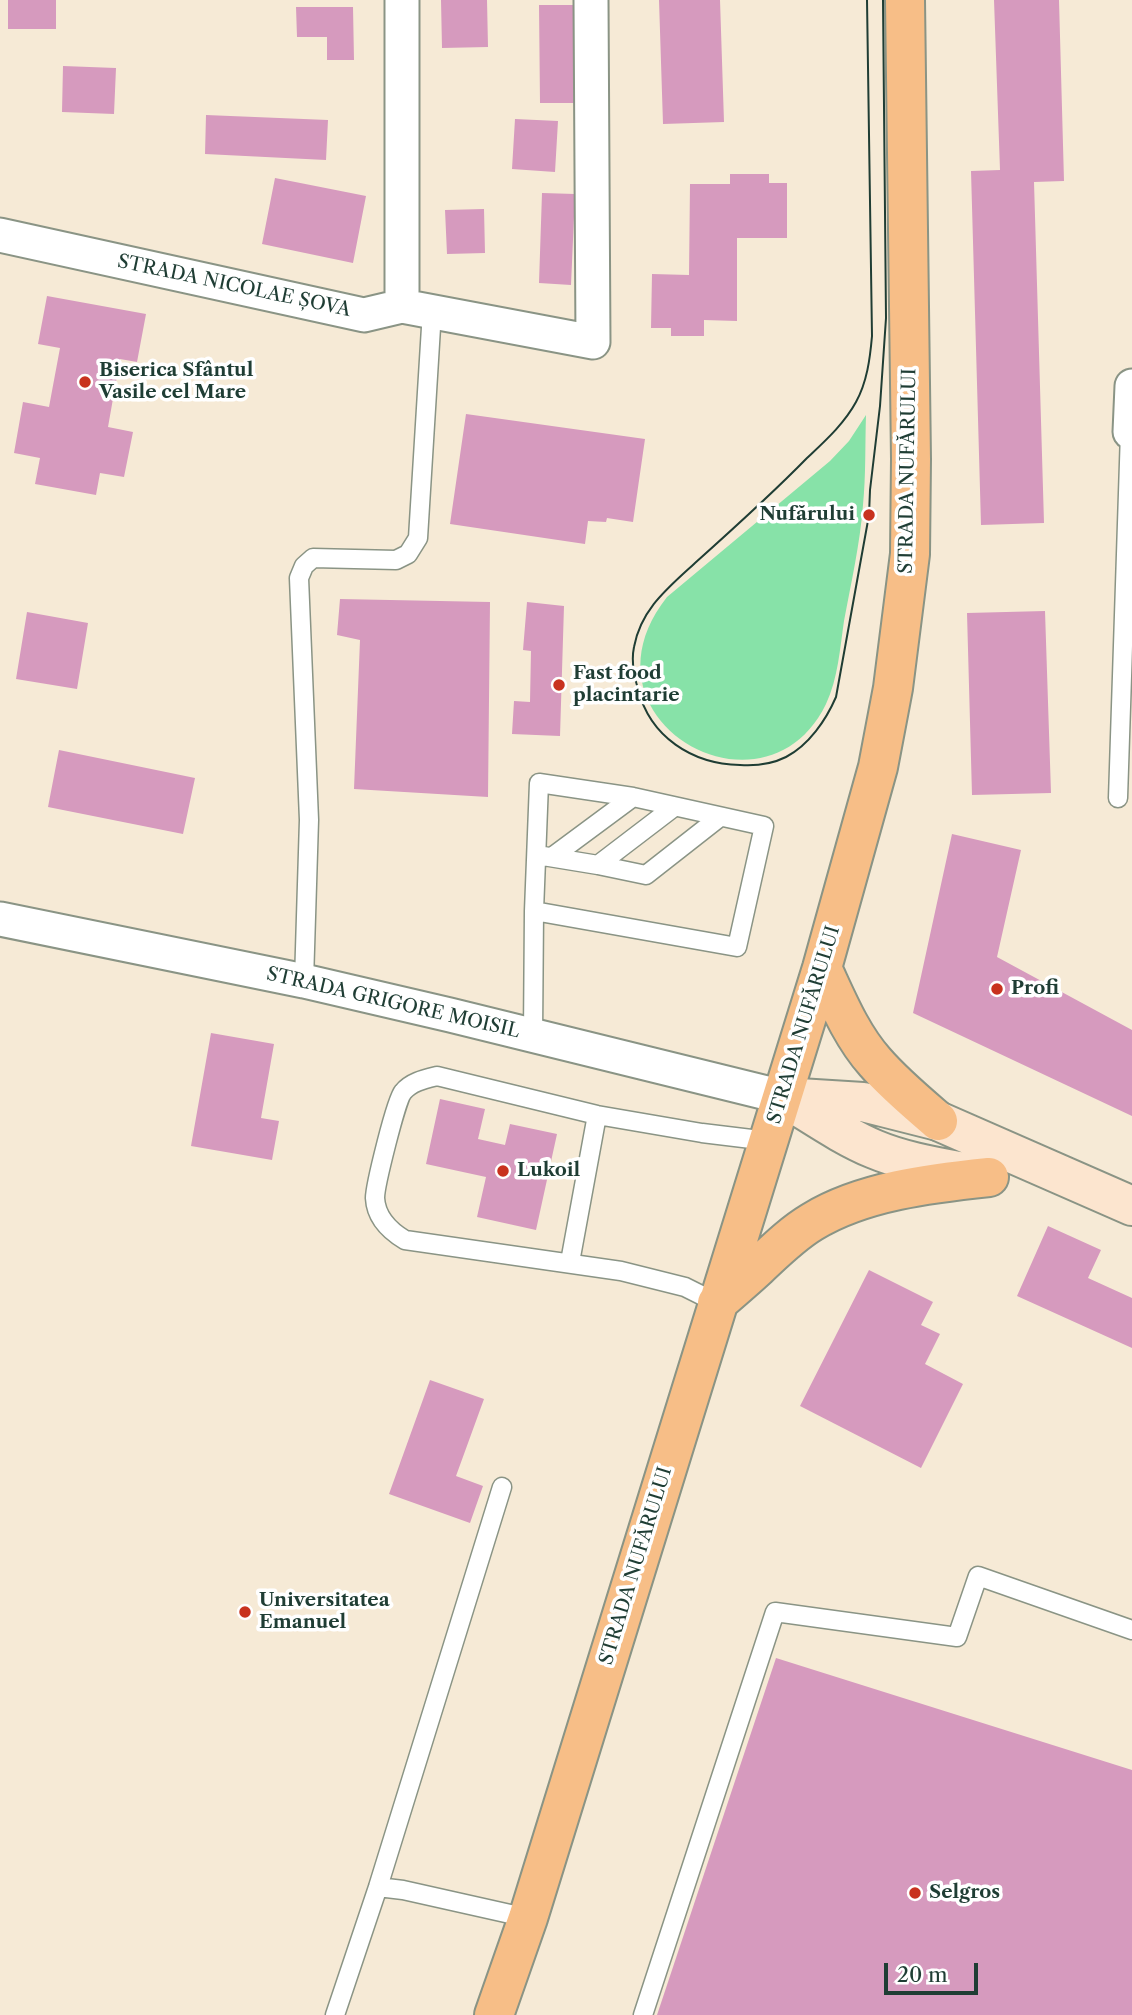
<!DOCTYPE html>
<html>
<head>
<meta charset="utf-8">
<style>
	body { margin:0 }
	#map { position:relative; width:1132px; height:2015px; overflow:hidden; background:#f6ead6; font-family:"Libre Caslon Text",serif }
	canvas { display:block }
	.scale { position:absolute; left:884px; top:1963px; width:94px; height:32px; box-sizing:border-box; border:4px solid #1f3d34; border-top:0; padding-left:9px; font-size:21px; line-height:24px; white-space:nowrap; color:#1f3d34; -webkit-text-stroke:5px #fff; paint-order:stroke }
</style>
</head>
<body>
<div id="map">
<canvas width="1132" height="2015"></canvas>
<div class="scale">20 m</div>
</div>
<script>
const ctx = document.querySelector('canvas').getContext('2d');
ctx.lineJoin = 'round';
function paint(path, color) { ctx.fillStyle = color; ctx.fill(path, 'evenodd'); }
function strokePath(path, color, width, dash) { ctx.strokeStyle = color; ctx.lineWidth = width; ctx.lineCap = dash ? 'butt' : 'round'; ctx.setLineDash(dash || []); ctx.stroke(path); }
function write(font, color, halo, rows, align = 'center') {
  ctx.font = font + ' "Libre Caslon Text",serif'; ctx.lineWidth = 7; ctx.setLineDash([]); ctx.textBaseline = 'middle'; ctx.strokeStyle = halo; ctx.fillStyle = color; for (const [text, x, y, turn = 0] of rows) {
    ctx.save(); ctx.translate(x, y); ctx.rotate((+turn || 0) * Math.PI / 180); ctx.textAlign = isNaN(turn) ? turn : align; if (halo) ctx.strokeText(text, 0, 0); ctx.fillText(text, 0, 0); ctx.restore();
  }
}
paint(new Path2D(`
	M 866,415 C 865,445 866,475 863,505 C 860,544 851,583 844,621 C 840,648 838,679 826,704 C 765,830 570,720 667,597 L 830,461 L 849,441 Z`), '#87e2a8');
paint(new Path2D(`
	M 8,0 L 56,0 L 56,29 L 8,29 Z
	M 441,0 L 487,0 L 488,47 L 442,48 Z
	M 659,0 L 720,0 L 724,122 L 663,124 Z
	M 994,0 L 1059,0 L 1064,181 L 1034,182 L 1044,523 L 981,525 L 971,171 L 1000,170 Z
	M 539,5 L 573,5 L 574,103 L 540,103 Z
	M 296,7 L 353,7 L 354,60 L 327,60 L 327,37 L 297,37 Z
	M 63,66 L 116,68 L 114,114 L 62,112 Z
	M 206,115 L 328,120 L 326,160 L 205,154 Z
	M 515,119 L 558,121 L 555,172 L 512,169 Z
	M 730,174 L 769,174 L 769,183 L 787,183 L 787,238 L 737,238 L 737,321 L 704,320 L 704,336 L 671,336 L 671,328 L 651,328 L 652,274 L 689,275 L 690,184 L 730,184 Z
	M 275,178 L 366,196 L 353,263 L 262,244 Z
	M 542,193 L 575,194 L 571,285 L 539,283 Z
	M 484,209 L 485,253 L 447,254 L 445,210 Z
	M 47,296 L 146,314 L 137,362 L 120,359 L 108,427 L 133,432 L 124,477 L 100,473 L 96,495 L 35,484 L 40,458 L 14,453 L 23,402 L 49,407 L 60,348 L 38,344 Z
	M 466,414 L 645,439 L 633,522 L 607,518 L 606,522 L 588,521 L 585,544 L 450,524 Z
	M 340,599 L 490,602 L 488,797 L 354,789 L 360,640 L 337,635 Z
	M 527,602 L 564,606 L 560,736 L 512,734 L 514,701 L 530,702 L 531,651 L 523,650 Z
	M 1045,611 L 1051,793 L 972,795 L 967,613 Z
	M 27,612 L 88,623 L 77,689 L 16,679 Z
	M 59,750 L 195,778 L 183,834 L 48,807 Z
	M 952,834 L 1021,850 L 997,957 L 1132,1030 L 1132,1116 L 913,1013 Z
	M 211,1033 L 274,1044 L 261,1118 L 279,1121 L 272,1160 L 191,1146 Z
	M 440,1099 L 485,1109 L 478,1139 L 505,1145 L 510,1124 L 557,1134 L 536,1230 L 477,1217 L 486,1177 L 426,1164 Z
	M 1048,1226 L 1101,1250 L 1088,1278 L 1132,1298 L 1132,1348 L 1017,1296 Z
	M 869,1270 L 933,1302 L 921,1325 L 940,1334 L 925,1364 L 963,1384 L 921,1468 L 800,1406 Z
	M 430,1380 L 484,1399 L 456,1476 L 483,1486 L 470,1523 L 389,1494 Z
	M 776,1658 L 1132,1770 L 1132,2015 L 657,2015 Z`), '#d69abe');
const service = new Path2D(`
	M 1118,798 L 1130,432
	M 537,855 L 598,865 L 674,807
	M 552,857 L 633,797
	M 598,865 L 646,875 L 720,817
	M 304,981 L 309,820 L 299,578 L 304,566 L 313,558 L 396,560 L 408,554 L 418,538 L 432,311
	M 533,1035 L 534,911 L 539,783 L 633,797 L 764,826 L 737,947 L 534,911
	M 570,1262 L 597,1115
	M 717,1303 L 685,1287 L 621,1271 L 405,1240 C 390,1231 376,1218 375,1198 C 375,1186 396,1100 403,1092 C 411,1082 425,1079 437,1076 L 597,1115 L 702,1133 L 768,1141
	M 378,1887 L 403,1890 L 528,1918
	M 335,2015 L 378,1887 L 502,1487
	M 643,2015 L 775,1612 L 957,1637 L 978,1576 L 1132,1630`);
const minor = new Path2D(`
	M 402,0 L 402,306
	M 0,235 L 364,315 L 402,306 L 593,342 L 591,0
	M 1132,386 L 1130,432 L 1132,433
	M 0,919 L 304,981 L 450,1015 L 783,1097`);
const secondary = new Path2D(`
	M 783,1097 L 863,1102 L 938,1121 L 1132,1206
	M 788,1100 C 816,1117 843,1136 874,1149 C 907,1163 945,1168 980,1175`);
const primary = new Path2D(`
	M 822,968 C 837,1000 851,1035 875,1062 C 894,1084 917,1103 938,1121
	M 717,1303 C 731,1291 745,1279 758,1267 C 775,1251 792,1234 812,1222 C 862,1191 932,1183 989,1177
	M 494,2015 L 528,1918 L 822,968 L 878,767 L 893,688 L 910,554 L 911,459 L 905,0`);
strokePath(service, '#8a9485', 21);
strokePath(minor, '#8a9485', 37);
strokePath(secondary, '#8a9485', 42);
strokePath(primary, '#8a9485', 42);
strokePath(service, '#fff', 18);
strokePath(minor, '#fff', 33);
strokePath(secondary, '#fce5cf', 38);
strokePath(primary, '#f7be87', 38);
strokePath(new Path2D(`
	M 867,0 L 872,336 C 870,359 867,382 856,402 C 844,424 825,441 807,458 C 771,495 733,529 695,563 C 668,588 641,609 634,647 C 631,661 634,676 638,689 C 650,737 692,764 740,765 C 755,766 772,764 786,757 C 809,745 826,720 836,697 L 869,515 L 870,490 L 880,406 L 886,318 L 883,0`), '#1f3d34', 2);
for (const [x, y, r, color] of [
	[85,382,7,"#c8321e"],
	[869,515,7,"#c8321e"],
	[559,685,7,"#c8321e"],
	[997,989,7,"#c8321e"],
	[503,1171,7,"#c8321e"],
	[245,1612,7,"#c8321e"],
	[915,1893,7,"#c8321e"]
]) { const dot = new Path2D(); dot.arc(x, y, r, 0, 2 * Math.PI); ctx.fillStyle = color; ctx.fill(dot); strokePath(dot, '#fff', 2.5); }
write('19px', '#1f3d34', '#fff', [
	["STRADA NICOLAE ȘOVA",234,286,12],
	["STRADA NUFĂRULUI",908,471,-89],
	["STRADA GRIGORE MOISIL",393,1003,13],
	["STRADA NUFĂRULUI",804,1025,-73],
	["STRADA NUFĂRULUI",636,1566,-73]
]);
write('bold 19px', '#1f3d34', '#fff', [
	["Biserica Sfântul",99,371],
	["Vasile cel Mare",99,393],
	["Nufărului",855,515,"right"],
	["Fast food",573,674],
	["placintarie",573,696],
	["Profi",1011,989],
	["Lukoil",517,1171],
	["Universitatea",259,1601],
	["Emanuel",259,1623],
	["Selgros",929,1893]
], 'left');
</script>
</body>
</html>
